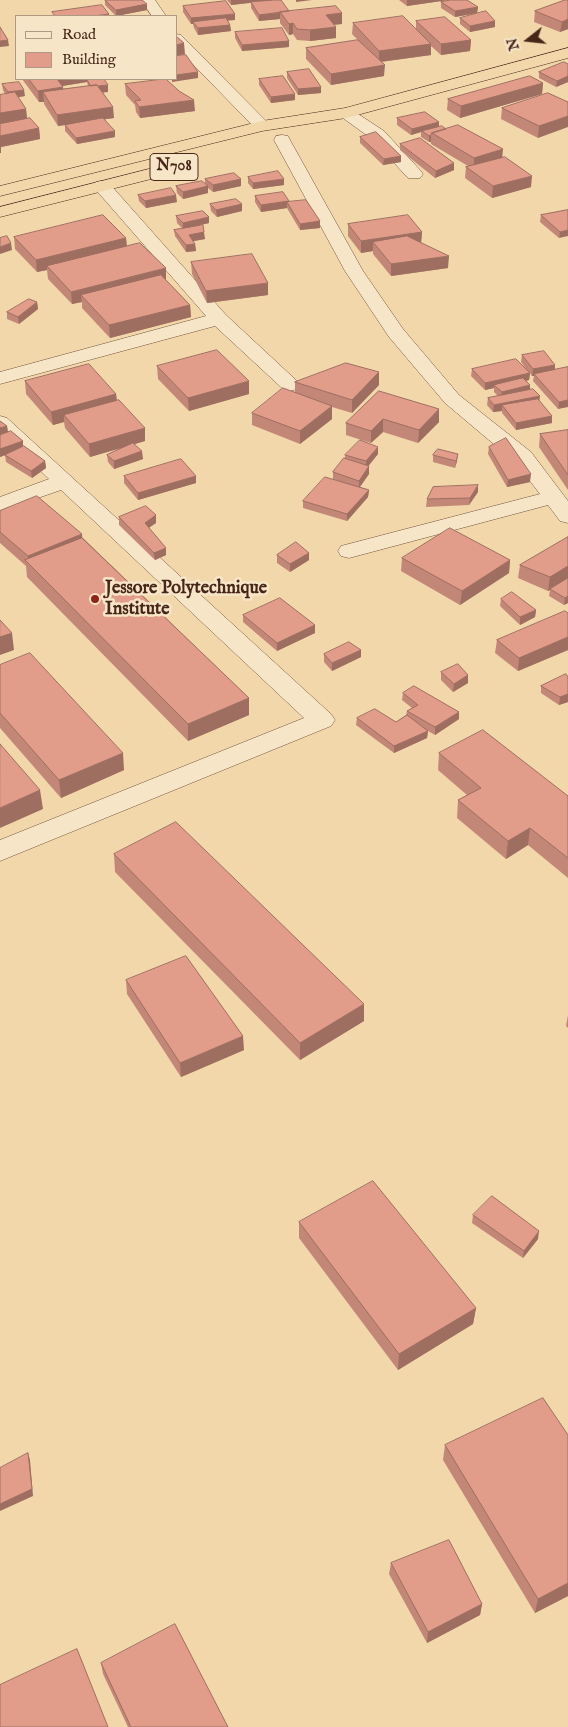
<!DOCTYPE html>
<html>
<head>
<meta charset="utf-8">
<style>
	body { margin:0 }
	#map { position:relative; width:568px; height:1727px; overflow:hidden; background:#f2d7ab; font-family:"IM FELL English",serif }
	canvas { display:block }
	.legend { position:absolute; left:15px; top:15px; width:162px; height:65px; box-sizing:border-box; background:#f7e5c8; border:1px solid #b09982; margin:0; padding:6px 9px; list-style:none; font-size:15px; color:#462618 }
	.legend li { display:flex; align-items:center; gap:10px; height:25px }
	.legend b { width:25px; border:1px solid #b09982 }
	.north { position:absolute; left:503px; top:15px; width:50px; height:50px; -webkit-text-stroke:4px #f7e5c8; paint-order:stroke; rotate:254deg; font-size:14px; font-weight:700; line-height:20px; text-align:center; color:#462618 }
	.north::after { content:''; display:block; margin:auto; width:18px; height:22px; background:#462618; clip-path:polygon(50% 0,100% 100%,50% 72%,0 100%) }
</style>
</head>
<body>
<div id="map">
<canvas width="568" height="1727"></canvas>
<ul class="legend">
<li><b style="height:6px;background:#f7e5c8"></b>Road</li>
<li><b style="height:14px;background:#e19d8a"></b>Building</li>
</ul>
<div class="north">N</div>
</div>
<script>
const ctx = document.querySelector('canvas').getContext('2d');
ctx.lineJoin = 'round';
function strokePath(path, color, width, dash) { ctx.strokeStyle = color; ctx.lineWidth = width; ctx.lineCap = dash ? 'butt' : 'round'; ctx.setLineDash(dash || []); ctx.stroke(path); }
function paint(path, color) { ctx.fillStyle = color; ctx.fill(path, 'evenodd'); }
function write(font, color, halo, rows, align = 'center') {
  ctx.font = font + ' "IM FELL English",serif'; ctx.lineWidth = 5; ctx.setLineDash([]); ctx.textBaseline = 'middle'; ctx.strokeStyle = halo; ctx.fillStyle = color; for (const [text, x, y, turn = 0] of rows) {
    ctx.save(); ctx.translate(x, y); ctx.rotate((+turn || 0) * Math.PI / 180); ctx.textAlign = isNaN(turn) ? turn : align; if (halo) ctx.strokeText(text, 0, 0); ctx.fillText(text, 0, 0); ctx.restore();
  }
}
const minor = new Path2D(`
	M 141,0 L 155,0 L 166,16 L 152,16 Z
	M 176,34 L 181,35 L 268,123 L 270,126 L 268,129 L 256,129 L 176,47 Z
	M 346,108 L 352,110 L 384,131 L 420,170 L 423,174 L 420,178 L 408,178 L 372,139 L 340,116 L 338,113 Z
	M 282,135 L 288,136 L 290,140 L 363,271 L 403,329 L 459,395 L 531,452 L 568,501 L 568,523 L 560,521 L 548,505 L 349,558 L 341,556 L 338,551 L 341,546 L 540,494 L 515,462 L 445,403 L 389,337 L 345,271 L 274,140 L 276,136 Z
	M 102,181 L 108,182 L 226,315 L 297,381 L 300,385 L 297,389 L 290,391 L 283,389 L 215,326 L 0,384 L 0,372 L 206,316 L 96,190 L 93,186 L 96,182 Z
	M 0,416 L 7,418 L 331,714 L 335,720 L 331,726 L 0,861 L 0,840 L 304,718 L 61,490 L 0,511 L 0,497 L 49,479 L 0,433 Z`);
const trunk = new Path2D(`
	M 568,48 L 568,58 L 346,118 L 262,131 L 0,196 L 0,186 L 262,121 L 345,108 Z
	M 149,169 L 155,170 L 158,174 L 155,178 L 0,217 L 0,207 Z`);
strokePath(minor, '#71523d', 1);
strokePath(trunk, '#462618', 1);
paint(minor, '#f7e5c8');
paint(trunk, '#f2d7ab');
paint(new Path2D(`
	M 105,0 L 142,0 L 147,10 L 116,16 L 105,5 Z
	M 227,0 L 272,0 L 289,11 L 342,13 L 342,24 L 334,25 L 336,27 L 336,38 L 310,41 L 297,40 L 293,34 L 289,35 L 280,23 L 280,19 L 259,21 L 251,8 L 251,3 L 231,5 Z
	M 399,0 L 448,0 L 407,6 Z
	M 568,0 L 568,29 L 560,32 L 534,22 L 535,11 Z
	M 441,2 L 478,7 L 477,13 L 455,17 L 441,8 Z
	M 183,6 L 235,20 L 227,20 L 230,25 L 231,31 L 198,35 L 194,28 L 193,24 L 191,24 L 183,12 Z
	M 460,18 L 495,21 L 495,27 L 470,32 L 460,24 Z
	M 416,21 L 471,40 L 470,51 L 441,55 L 431,46 L 431,55 L 381,62 L 384,76 L 331,85 L 306,59 L 306,48 L 358,40 L 352,34 L 353,23 L 416,29 Z
	M 235,32 L 289,41 L 289,47 L 242,51 L 235,38 Z
	M 568,64 L 568,82 L 556,87 L 539,78 L 539,72 Z
	M 287,72 L 321,93 L 298,95 L 287,78 Z
	M 22,79 L 104,79 L 108,92 L 103,92 L 114,118 L 105,119 L 115,137 L 77,144 L 65,131 L 65,125 L 58,126 L 44,104 L 44,102 L 39,102 ZM 87,82 L 88,86 L 63,89 L 62,86 Z
	M 259,79 L 295,100 L 271,103 L 259,85 Z
	M 543,83 L 542,94 L 460,118 L 447,110 L 448,99 Z
	M 2,84 L 25,96 L 18,97 L 26,109 L 27,118 L 39,128 L 40,139 L 1,147 L 1,153 L 0,153 L 5,94 L 3,90 Z
	M 125,84 L 195,111 L 140,118 L 136,112 L 135,105 L 126,95 Z
	M 568,102 L 538,138 L 501,119 L 502,108 Z
	M 397,118 L 439,122 L 439,127 L 446,129 L 502,157 L 531,187 L 492,198 L 465,178 L 466,167 L 468,166 L 431,144 L 431,142 L 429,142 L 421,137 L 421,132 L 411,135 L 397,125 Z
	M 360,137 L 401,162 L 383,165 L 360,143 Z
	M 400,144 L 454,170 L 435,178 L 400,150 Z
	M 248,177 L 284,185 L 253,189 L 248,183 Z
	M 205,179 L 241,186 L 213,192 L 208,188 L 208,193 L 183,199 L 177,193 L 176,186 L 205,184 Z
	M 138,195 L 177,202 L 146,208 L 139,201 Z
	M 255,196 L 289,201 L 289,202 L 320,221 L 320,228 L 300,230 L 287,208 L 261,212 L 255,202 Z
	M 210,204 L 242,204 L 242,211 L 217,217 L 211,211 Z
	M 568,210 L 559,238 L 540,222 L 541,215 Z
	M 176,216 L 209,223 L 200,225 L 205,239 L 193,241 L 195,244 L 196,251 L 186,252 L 175,236 L 174,230 L 182,228 L 177,223 Z
	M 348,224 L 422,232 L 421,243 L 448,268 L 391,276 L 373,254 L 373,251 L 361,253 L 348,236 Z
	M 14,237 L 126,238 L 127,247 L 166,280 L 190,305 L 191,317 L 110,338 L 82,308 L 82,302 L 72,304 L 48,279 L 47,270 L 37,272 L 15,249 Z
	M 191,262 L 268,295 L 207,303 L 192,274 Z
	M 37,302 L 38,309 L 19,324 L 7,319 L 7,312 Z
	M 522,355 L 555,365 L 555,370 L 568,367 L 558,409 L 533,381 L 534,376 L 532,376 L 530,373 L 529,380 L 526,381 L 530,390 L 552,416 L 552,423 L 516,430 L 502,413 L 502,411 L 493,412 L 487,405 L 488,398 L 498,396 L 494,392 L 494,388 L 485,390 L 471,376 L 472,369 L 527,370 L 521,362 Z
	M 157,366 L 249,394 L 189,411 L 158,379 Z
	M 379,372 L 379,385 L 352,413 L 332,407 L 332,419 L 300,444 L 252,425 L 252,413 L 295,393 L 295,382 Z
	M 25,381 L 116,394 L 117,400 L 145,441 L 135,444 L 143,459 L 114,469 L 108,462 L 107,455 L 121,448 L 90,457 L 65,428 L 64,422 L 53,425 L 26,394 Z
	M 379,391 L 439,422 L 418,443 L 383,432 L 371,443 L 346,435 L 346,423 Z
	M 0,421 L 7,426 L 8,432 L 23,441 L 23,447 L 45,461 L 46,468 L 32,478 L 6,462 L 5,455 L 8,454 L 0,457 Z
	M 568,430 L 568,490 L 539,447 L 540,434 Z
	M 489,447 L 530,482 L 507,487 L 488,454 Z
	M 378,454 L 368,466 L 369,474 L 360,487 L 369,490 L 368,497 L 347,521 L 303,508 L 303,501 L 340,482 L 333,479 L 333,472 L 345,458 L 345,455 Z
	M 433,455 L 457,461 L 455,468 L 433,462 Z
	M 124,476 L 196,483 L 138,500 L 124,483 Z
	M 478,492 L 469,505 L 426,507 L 427,499 Z
	M 0,511 L 83,538 L 249,698 L 249,715 L 188,741 L 27,577 L 26,566 L 0,543 Z
	M 156,515 L 156,523 L 149,528 L 166,548 L 166,555 L 155,560 L 119,525 L 119,517 Z
	M 568,537 L 568,603 L 564,605 L 549,596 L 550,590 L 548,591 L 518,578 L 520,565 Z
	M 309,553 L 309,560 L 290,572 L 277,563 L 277,555 Z
	M 402,558 L 510,560 L 509,573 L 460,605 L 401,571 Z
	M 501,599 L 536,610 L 535,617 L 520,625 L 500,606 Z
	M 568,613 L 568,650 L 518,671 L 495,653 L 497,640 Z
	M 243,615 L 315,625 L 315,633 L 277,651 L 243,622 Z
	M 361,650 L 361,657 L 332,671 L 324,662 L 324,654 Z
	M 0,665 L 124,770 L 61,798 L 0,728 Z
	M 441,672 L 468,675 L 468,683 L 453,692 L 441,680 Z
	M 568,673 L 568,702 L 559,705 L 541,693 L 541,686 L 568,676 Z
	M 403,693 L 459,712 L 459,719 L 435,735 L 428,731 L 427,738 L 394,753 L 356,725 L 357,718 L 396,722 L 406,715 L 407,711 L 412,708 L 402,700 Z
	M 439,753 L 568,796 L 568,878 L 528,845 L 506,859 L 457,818 L 458,800 L 467,795 L 438,770 Z
	M 114,854 L 364,1021 L 300,1060 L 115,872 Z
	M 126,980 L 244,1050 L 181,1077 L 127,994 Z
	M 568,1015 L 568,1028 L 566,1026 Z
	M 473,1215 L 538,1239 L 523,1258 L 472,1223 Z
	M 299,1222 L 476,1308 L 473,1324 L 398,1370 L 299,1238 Z
	M 445,1445 L 568,1596 L 535,1613 L 443,1460 Z
	M 391,1563 L 482,1604 L 480,1615 L 427,1643 L 389,1574 Z
	M 101,1663 L 228,1727 L 128,1727 L 103,1674 Z`), '#c28777');
paint(new Path2D(`
	M 231,0 L 272,0 L 231,5 Z
	M 296,0 L 312,0 L 296,2 Z
	M 407,0 L 448,0 L 407,6 Z
	M 147,4 L 147,10 L 116,16 L 116,10 Z
	M 478,7 L 477,13 L 455,17 L 455,11 Z
	M 280,13 L 280,19 L 259,21 L 259,15 Z
	M 342,13 L 342,24 L 325,25 L 326,15 Z
	M 109,14 L 109,16 L 94,16 Z
	M 235,14 L 235,20 L 195,24 L 193,22 L 193,24 L 191,24 L 191,18 Z
	M 568,19 L 568,29 L 560,32 L 562,22 Z
	M 495,21 L 495,27 L 470,32 L 470,26 Z
	M 293,23 L 293,34 L 289,35 L 289,24 Z
	M 230,25 L 231,31 L 198,35 L 198,28 Z
	M 336,27 L 336,38 L 310,41 L 310,30 Z
	M 8,40 L 9,46 L 0,47 L 0,41 Z
	M 471,40 L 470,51 L 441,55 L 441,44 Z
	M 289,41 L 289,47 L 242,51 L 242,45 Z
	M 184,43 L 185,54 L 176,56 L 176,45 Z
	M 431,44 L 431,55 L 379,62 L 379,51 Z
	M 385,65 L 384,76 L 331,85 L 331,74 Z
	M 198,72 L 198,78 L 172,82 L 172,79 L 176,79 L 176,75 Z
	M 568,76 L 568,82 L 556,87 L 557,81 Z
	M 55,79 L 100,79 L 87,79 L 87,82 L 56,87 Z
	M 543,83 L 542,94 L 460,118 L 461,106 Z
	M 108,85 L 108,92 L 92,94 L 92,87 Z
	M 63,87 L 64,98 L 43,92 L 44,102 L 39,102 L 38,91 Z
	M 321,87 L 321,93 L 298,95 L 298,89 Z
	M 24,90 L 25,96 L 8,99 L 8,92 Z
	M 295,94 L 295,100 L 271,103 L 271,97 Z
	M 194,100 L 195,111 L 140,118 L 139,107 Z
	M 113,107 L 114,118 L 58,126 L 57,115 Z
	M 26,109 L 27,120 L 0,124 L 0,113 Z
	M 568,116 L 568,127 L 538,138 L 539,126 Z
	M 439,122 L 439,128 L 422,131 L 421,132 L 411,135 L 412,129 Z
	M 39,128 L 40,139 L 1,147 L 1,153 L 0,153 L 0,136 Z
	M 115,131 L 115,137 L 77,144 L 76,138 Z
	M 431,135 L 431,142 L 429,142 L 429,136 Z
	M 503,149 L 502,160 L 474,170 L 474,158 Z
	M 401,156 L 401,162 L 383,165 L 384,159 Z
	M 454,163 L 454,170 L 435,178 L 436,171 Z
	M 532,176 L 531,187 L 492,198 L 493,186 Z
	M 241,179 L 241,186 L 213,192 L 213,185 Z
	M 284,179 L 284,185 L 253,189 L 253,183 Z
	M 208,186 L 208,193 L 183,199 L 183,192 Z
	M 176,195 L 177,202 L 146,208 L 145,201 Z
	M 289,201 L 289,205 L 287,202 L 287,208 L 261,212 L 261,205 Z
	M 242,204 L 242,211 L 217,217 L 216,210 Z
	M 209,217 L 209,223 L 183,229 L 183,223 Z
	M 320,221 L 320,228 L 300,230 L 300,224 Z
	M 568,230 L 568,236 L 559,238 L 560,232 Z
	M 204,232 L 205,239 L 189,242 L 189,235 Z
	M 422,232 L 421,244 L 373,242 L 373,251 L 361,253 L 361,241 Z
	M 126,238 L 127,250 L 47,266 L 47,270 L 37,272 L 36,260 Z
	M 11,243 L 12,250 L 0,254 L 0,247 Z
	M 195,244 L 196,251 L 186,252 L 186,245 Z
	M 449,256 L 448,268 L 391,276 L 391,264 Z
	M 166,268 L 166,280 L 81,295 L 82,302 L 72,304 L 71,292 Z
	M 268,283 L 268,295 L 207,303 L 206,291 Z
	M 37,302 L 38,309 L 19,324 L 18,317 Z
	M 190,305 L 191,317 L 110,338 L 109,325 Z
	M 555,365 L 555,372 L 534,374 L 534,376 L 532,376 L 533,369 Z
	M 379,372 L 379,385 L 352,413 L 352,400 Z
	M 530,373 L 529,380 L 496,387 L 494,385 L 494,388 L 485,390 L 485,383 Z
	M 249,381 L 249,394 L 189,411 L 188,398 Z
	M 530,385 L 530,392 L 501,399 L 502,392 Z
	M 116,394 L 117,407 L 64,415 L 64,422 L 53,425 L 51,412 Z
	M 540,396 L 539,404 L 502,405 L 502,411 L 493,412 L 494,405 Z
	M 568,400 L 568,407 L 558,409 L 559,402 Z
	M 332,406 L 332,419 L 300,444 L 300,431 Z
	M 439,409 L 439,422 L 418,443 L 419,430 Z
	M 552,416 L 552,423 L 516,430 L 516,423 Z
	M 383,419 L 383,432 L 371,443 L 371,431 Z
	M 7,426 L 8,434 L 0,436 L 0,428 Z
	M 145,428 L 145,441 L 90,457 L 89,444 Z
	M 23,441 L 23,448 L 0,457 L 0,449 Z
	M 378,447 L 378,454 L 366,469 L 366,461 Z
	M 142,451 L 143,459 L 114,469 L 114,461 Z
	M 458,454 L 457,461 L 455,468 L 456,461 Z
	M 45,461 L 46,468 L 32,478 L 31,471 Z
	M 369,466 L 369,474 L 359,488 L 359,481 Z
	M 531,474 L 530,482 L 507,487 L 508,480 Z
	M 196,476 L 196,483 L 138,500 L 138,493 Z
	M 478,485 L 478,492 L 469,505 L 470,498 Z
	M 369,490 L 368,497 L 347,521 L 347,514 Z
	M 156,515 L 156,523 L 145,530 L 145,523 Z
	M 82,534 L 83,547 L 29,564 L 28,556 Z
	M 166,548 L 166,555 L 155,560 L 154,553 Z
	M 309,553 L 309,560 L 290,572 L 290,564 Z
	M 510,560 L 509,573 L 460,605 L 462,591 Z
	M 568,566 L 568,579 L 548,591 L 550,577 Z
	M 568,596 L 568,603 L 564,605 L 565,598 Z
	M 536,610 L 535,617 L 520,625 L 520,617 Z
	M 315,625 L 315,633 L 277,651 L 277,643 Z
	M 12,633 L 14,650 L 0,655 L 0,637 Z
	M 568,637 L 568,650 L 518,671 L 519,658 Z
	M 361,650 L 361,657 L 332,671 L 332,663 Z
	M 468,675 L 468,683 L 453,692 L 454,684 Z
	M 568,694 L 568,702 L 559,705 L 560,697 Z
	M 249,698 L 249,715 L 188,741 L 188,724 Z
	M 459,712 L 459,719 L 435,735 L 435,727 Z
	M 428,731 L 427,738 L 394,753 L 394,746 Z
	M 123,753 L 124,770 L 61,798 L 59,780 Z
	M 40,790 L 43,809 L 0,828 L 0,808 Z
	M 530,828 L 528,845 L 506,859 L 508,841 Z
	M 364,1004 L 364,1021 L 300,1060 L 300,1043 Z
	M 243,1036 L 244,1050 L 181,1077 L 180,1063 Z
	M 539,1231 L 538,1239 L 523,1258 L 524,1251 Z
	M 476,1308 L 473,1324 L 398,1370 L 399,1354 Z
	M 28,1453 L 30,1460 L 33,1496 L 0,1511 L 0,1504 Z
	M 568,1583 L 568,1596 L 535,1613 L 538,1599 Z
	M 482,1604 L 480,1615 L 427,1643 L 428,1632 Z`), '#9e6e61');
const building = new Path2D(`
	M 105,0 L 142,0 L 147,4 L 116,10 Z
	M 275,0 L 281,0 L 289,11 L 259,15 L 251,2 Z
	M 451,0 L 467,0 L 478,7 L 455,11 L 441,2 Z
	M 565,0 L 568,0 L 568,19 L 562,22 L 535,11 Z
	M 226,1 L 235,14 L 191,18 L 183,6 Z
	M 102,5 L 109,14 L 94,16 L 55,16 L 52,12 Z
	M 336,6 L 342,13 L 326,15 L 336,27 L 310,30 L 297,29 L 293,23 L 289,24 L 280,12 Z
	M 486,11 L 495,21 L 470,26 L 460,18 Z
	M 403,16 L 431,44 L 379,51 L 353,23 Z
	M 445,17 L 471,40 L 441,44 L 416,21 Z
	M 226,18 L 230,25 L 198,28 L 193,22 Z
	M 0,27 L 8,40 L 0,41 Z
	M 282,28 L 289,41 L 242,45 L 235,32 Z
	M 176,36 L 184,43 L 176,45 Z
	M 358,40 L 385,65 L 331,74 L 306,48 Z
	M 186,55 L 198,72 L 176,75 L 176,56 Z
	M 564,62 L 568,64 L 568,76 L 557,81 L 539,72 Z
	M 309,69 L 321,87 L 298,89 L 287,72 Z
	M 283,76 L 295,94 L 271,97 L 259,79 Z
	M 530,76 L 543,83 L 461,106 L 448,99 Z
	M 29,79 L 57,79 L 63,87 L 38,91 Z
	M 87,79 L 104,79 L 108,85 L 98,86 L 97,85 L 91,86 Z
	M 166,79 L 179,91 L 194,100 L 139,107 L 135,101 L 141,100 L 125,84 Z
	M 19,82 L 24,90 L 8,92 L 2,84 Z
	M 97,85 L 113,107 L 57,115 L 43,92 Z
	M 15,92 L 26,109 L 0,113 L 0,95 Z
	M 548,93 L 568,102 L 568,116 L 539,126 L 502,108 Z
	M 425,112 L 439,122 L 412,129 L 397,118 Z
	M 30,118 L 39,128 L 0,136 L 0,124 Z
	M 103,118 L 115,131 L 76,138 L 65,125 Z
	M 458,125 L 503,149 L 474,158 L 432,133 Z
	M 442,126 L 446,129 L 432,133 L 431,135 L 429,136 L 422,131 Z
	M 376,132 L 401,156 L 384,159 L 360,137 Z
	M 420,138 L 454,163 L 436,171 L 400,144 Z
	M 505,157 L 532,176 L 493,186 L 466,167 Z
	M 278,171 L 284,179 L 253,183 L 248,177 Z
	M 234,173 L 241,179 L 213,185 L 205,179 Z
	M 202,181 L 208,186 L 183,192 L 176,186 Z
	M 171,188 L 176,195 L 145,201 L 138,195 Z
	M 283,192 L 289,201 L 261,205 L 255,196 Z
	M 236,199 L 242,204 L 216,210 L 210,204 Z
	M 306,200 L 320,221 L 300,224 L 287,202 Z
	M 568,210 L 568,230 L 560,232 L 541,215 Z
	M 203,211 L 209,217 L 183,223 L 176,216 Z
	M 103,215 L 126,238 L 36,260 L 14,237 Z
	M 408,215 L 422,232 L 361,241 L 348,224 Z
	M 203,225 L 204,232 L 189,235 L 195,244 L 186,245 L 174,230 Z
	M 7,236 L 11,243 L 0,247 L 0,238 Z
	M 407,236 L 449,256 L 391,264 L 373,242 Z
	M 140,243 L 166,268 L 71,292 L 47,266 Z
	M 252,254 L 268,283 L 206,291 L 191,262 Z
	M 161,275 L 190,305 L 109,325 L 81,295 Z
	M 29,299 L 37,302 L 18,317 L 7,312 Z
	M 217,350 L 249,381 L 188,398 L 157,366 Z
	M 544,351 L 555,365 L 533,369 L 522,355 Z
	M 516,359 L 530,373 L 485,383 L 472,369 Z
	M 346,363 L 379,372 L 352,400 L 295,382 Z
	M 89,364 L 116,394 L 51,412 L 25,381 Z
	M 568,367 L 568,400 L 559,402 L 534,374 Z
	M 523,378 L 530,385 L 502,392 L 494,385 Z
	M 283,388 L 332,406 L 300,431 L 252,413 Z
	M 533,389 L 540,396 L 494,405 L 488,398 Z
	M 379,391 L 439,409 L 419,430 L 383,419 L 371,431 L 346,423 Z
	M 538,399 L 552,416 L 516,423 L 502,405 Z
	M 119,400 L 145,428 L 89,444 L 64,415 Z
	M 0,421 L 7,426 L 0,428 Z
	M 568,430 L 568,475 L 540,434 Z
	M 11,431 L 23,441 L 0,449 L 0,435 Z
	M 506,438 L 531,474 L 508,480 L 489,447 Z
	M 360,440 L 378,447 L 366,461 L 345,455 Z
	M 133,443 L 142,451 L 114,461 L 107,455 Z
	M 24,446 L 45,461 L 31,471 L 5,455 Z
	M 438,449 L 458,454 L 456,461 L 433,455 Z
	M 344,458 L 369,466 L 359,481 L 333,472 Z
	M 181,459 L 196,476 L 138,493 L 124,476 Z
	M 325,477 L 369,490 L 347,514 L 303,501 Z
	M 478,485 L 470,498 L 427,499 L 433,487 Z
	M 37,496 L 82,534 L 28,556 L 0,532 L 0,511 Z
	M 146,506 L 156,515 L 145,523 L 166,548 L 154,553 L 119,517 Z
	M 450,528 L 510,560 L 462,591 L 402,558 Z
	M 568,537 L 568,566 L 550,577 L 520,565 Z
	M 82,538 L 249,698 L 188,724 L 25,560 Z
	M 296,542 L 309,553 L 290,564 L 277,555 Z
	M 568,578 L 568,596 L 565,598 L 550,589 Z
	M 512,592 L 536,610 L 520,617 L 501,599 Z
	M 280,598 L 315,625 L 277,643 L 243,615 Z
	M 565,611 L 568,613 L 568,637 L 519,658 L 497,640 Z
	M 0,620 L 12,633 L 0,637 Z
	M 349,642 L 361,650 L 332,663 L 324,654 Z
	M 30,653 L 123,753 L 59,780 L 0,713 L 0,665 Z
	M 458,664 L 468,675 L 454,684 L 441,672 Z
	M 566,674 L 568,677 L 568,694 L 560,697 L 541,686 Z
	M 414,686 L 459,712 L 435,727 L 407,711 L 418,705 L 403,693 Z
	M 375,709 L 396,722 L 407,715 L 428,731 L 394,746 L 357,718 Z
	M 483,730 L 568,796 L 568,858 L 530,828 L 508,841 L 458,800 L 481,788 L 439,753 Z
	M 0,744 L 40,790 L 0,808 Z
	M 176,822 L 364,1004 L 300,1043 L 114,854 Z
	M 186,956 L 243,1036 L 180,1063 L 126,980 Z
	M 373,1181 L 476,1308 L 399,1354 L 299,1222 Z
	M 492,1196 L 539,1231 L 524,1251 L 473,1215 Z
	M 543,1398 L 568,1435 L 568,1583 L 538,1599 L 445,1445 Z
	M 28,1453 L 32,1489 L 0,1504 L 0,1468 Z
	M 449,1540 L 482,1604 L 428,1632 L 391,1563 Z
	M 175,1624 L 228,1727 L 131,1727 L 101,1663 Z
	M 77,1649 L 108,1727 L 0,1727 L 0,1685 Z`);
paint(building, '#e19d8a');
strokePath(building, '#9e6e61', 1);
for (const [x, y, r, color] of [
	[95,599,5,"#8f2418"]
]) { const dot = new Path2D(); dot.arc(x, y, r, 0, 2 * Math.PI); ctx.fillStyle = color; ctx.fill(dot); strokePath(dot, '#f7e5c8', 2); }
for (const [x, y, w] of [
	[174,167,48]
]) { const box = new Path2D(); box.roundRect(x - w / 2, y - 13.5, w, 27, 4); ctx.fillStyle = '#f7e5c8'; ctx.fill(box); strokePath(box, '#462618', 1); }
write('bold 16px', '#462618', null, [
	["N708",174,167]
]);
write('bold 18px', '#462618', '#f7e5c8', [
	["Jessore Polytechnique",105,589],
	["Institute",105,610]
], 'left');
</script>
</body>
</html>
